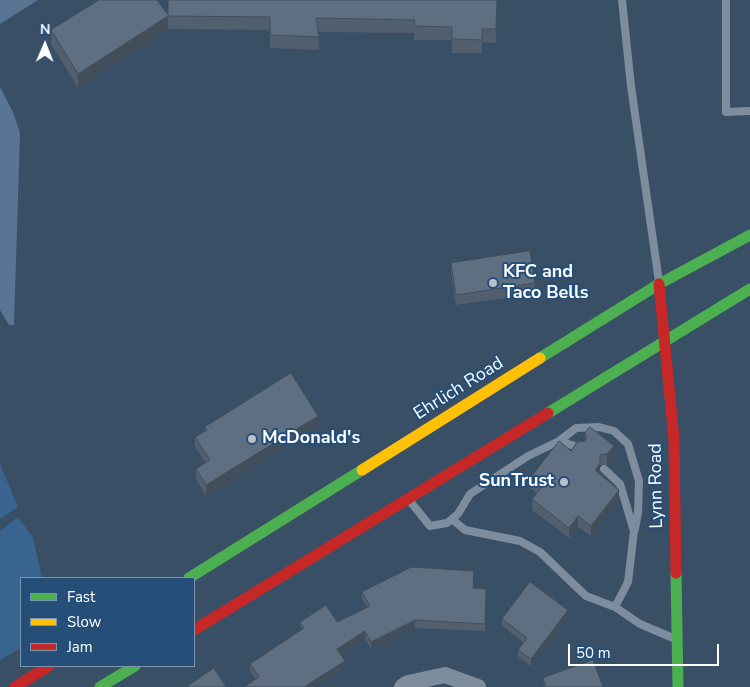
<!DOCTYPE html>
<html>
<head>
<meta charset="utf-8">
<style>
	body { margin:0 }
	#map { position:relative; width:750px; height:687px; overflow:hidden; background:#384f66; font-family:"Nunito Sans",sans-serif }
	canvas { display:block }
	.legend { position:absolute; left:20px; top:577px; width:175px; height:90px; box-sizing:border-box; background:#254f79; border:1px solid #7c95af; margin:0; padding:6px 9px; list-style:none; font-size:15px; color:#fff }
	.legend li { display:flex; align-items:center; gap:10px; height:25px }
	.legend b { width:25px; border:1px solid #7c95af }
	.north { position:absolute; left:20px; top:20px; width:50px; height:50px; -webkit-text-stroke:4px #254f79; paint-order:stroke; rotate:1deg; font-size:14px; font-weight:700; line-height:20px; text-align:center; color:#fff }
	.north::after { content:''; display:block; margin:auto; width:18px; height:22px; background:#fff; clip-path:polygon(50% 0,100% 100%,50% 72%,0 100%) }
	.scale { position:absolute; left:568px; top:644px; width:151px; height:22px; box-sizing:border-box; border:2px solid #fff; border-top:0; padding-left:6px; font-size:15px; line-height:18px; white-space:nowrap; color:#fff; -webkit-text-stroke:4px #254f79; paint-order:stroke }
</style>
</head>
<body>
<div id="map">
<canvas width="750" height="687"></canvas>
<ul class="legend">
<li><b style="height:6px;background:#4caf50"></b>Fast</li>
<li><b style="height:6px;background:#ffc107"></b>Slow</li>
<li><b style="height:6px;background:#c62828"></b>Jam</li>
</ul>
<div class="north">N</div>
<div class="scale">50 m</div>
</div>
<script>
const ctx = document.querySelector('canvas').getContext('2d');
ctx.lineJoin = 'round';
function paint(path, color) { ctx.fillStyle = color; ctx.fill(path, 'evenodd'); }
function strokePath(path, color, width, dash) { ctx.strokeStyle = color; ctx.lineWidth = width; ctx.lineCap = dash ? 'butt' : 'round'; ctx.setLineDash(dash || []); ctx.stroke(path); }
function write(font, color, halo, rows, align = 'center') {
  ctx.font = font + ' "Nunito Sans",sans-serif'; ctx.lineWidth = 4; ctx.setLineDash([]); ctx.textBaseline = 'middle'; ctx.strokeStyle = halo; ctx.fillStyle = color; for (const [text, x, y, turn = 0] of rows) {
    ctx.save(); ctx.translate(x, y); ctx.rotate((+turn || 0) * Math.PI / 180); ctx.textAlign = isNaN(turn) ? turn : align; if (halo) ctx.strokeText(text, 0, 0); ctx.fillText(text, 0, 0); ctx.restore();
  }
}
paint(new Path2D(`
	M 0,464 L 18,507 L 0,519 Z
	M 18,517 L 33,538 L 42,578 L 21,578 L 21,648 L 0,660 L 0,531 Z`), '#396590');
paint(new Path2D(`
	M 0,0 L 38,0 L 0,24 Z
	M 0,87 L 13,112 L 20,133 L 14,325 L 9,325 L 0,310 Z`), '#587694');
strokePath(new Path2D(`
	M 622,0 L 631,86 L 659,282
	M 726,0 L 726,112 L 750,111
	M 559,441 L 576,428 L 599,427 L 614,431 L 628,444 L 639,481 L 638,512 L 635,529
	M 604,469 L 620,484 L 634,531 L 628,582 L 615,607 L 640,624 L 673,638
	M 409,500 L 430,526 L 447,523 L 458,514 L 470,494 L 528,456 L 559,441 L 581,448
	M 452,519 L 465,530 L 520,541 L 540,552 L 586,596 L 615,607`), '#7d8d9d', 8);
strokePath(new Path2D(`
	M 402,687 L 408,683 L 445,675 L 478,687`), '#7d8d9d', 16);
strokePath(new Path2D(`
	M 540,358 L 659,284 L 750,235
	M 548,413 L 750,289
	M 676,573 L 678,687
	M 189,578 L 362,470
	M 100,687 L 135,666`), '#4caf50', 11);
strokePath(new Path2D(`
	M 362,470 L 540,358`), '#ffc107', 11);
strokePath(new Path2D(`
	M 659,284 L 674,439 L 676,573
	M 194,630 L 548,413
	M 15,687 L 49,666`), '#c62828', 11);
paint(new Path2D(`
	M 497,0 L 496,43 L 482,42 L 482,53 L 452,53 L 452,40 L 414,40 L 414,33 L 318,32 L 319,50 L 270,48 L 270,30 L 168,29 L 78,88 L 51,44 L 51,30 L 168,15 Z
	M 451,263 L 535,283 L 535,294 L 456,305 L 451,273 Z
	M 318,426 L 206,496 L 196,479 L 196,469 L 206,463 L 195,447 L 195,437 L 205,431 L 205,427 Z
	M 585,433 L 614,456 L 607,465 L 600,465 L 600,474 L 619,500 L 591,536 L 578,527 L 569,538 L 532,510 L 532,499 L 537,494 L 530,488 L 530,478 L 585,441 Z
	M 473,588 L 486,596 L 485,631 L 415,628 L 371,649 L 365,638 L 340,654 L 345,668 L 255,679 L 250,671 L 250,664 L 301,630 L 300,622 L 337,622 L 367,608 L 362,599 L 362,592 Z
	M 568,617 L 531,666 L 518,657 L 518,650 L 524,643 L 502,626 L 502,619 Z
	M 543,678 L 603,687 L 544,687 Z`), '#515f6f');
paint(new Path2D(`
	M 168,16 L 168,29 L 78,88 L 78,74 Z
	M 318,416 L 318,426 L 206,496 L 206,485 Z
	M 614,446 L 614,456 L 607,465 L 607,454 Z
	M 600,463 L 600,473 L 595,480 L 595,470 Z
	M 619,490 L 619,500 L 591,536 L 591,526 Z
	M 578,516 L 578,527 L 569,538 L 569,528 Z
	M 568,610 L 568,617 L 531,666 L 531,659 Z
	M 415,620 L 415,628 L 371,649 L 371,642 Z
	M 365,631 L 365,638 L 337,657 L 337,649 Z
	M 345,661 L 345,668 L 315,687 L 304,687 Z`), '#424e5a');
const building = new Path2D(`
	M 99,0 L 157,0 L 168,15 L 168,0 L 497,0 L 496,29 L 482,29 L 482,40 L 452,39 L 452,27 L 414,26 L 415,20 L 316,18 L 319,37 L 270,35 L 270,17 L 168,16 L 78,74 L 51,30 Z
	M 530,251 L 535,283 L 456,295 L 451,263 Z
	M 291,373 L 318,416 L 206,485 L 196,469 L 210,460 L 195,437 L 207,430 L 205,427 Z
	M 590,427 L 614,446 L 607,454 L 600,455 L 600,463 L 595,470 L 619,490 L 591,526 L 578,516 L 569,528 L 532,499 L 542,487 L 530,478 L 559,441 L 571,451 L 577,442 L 585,441 L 587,437 L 585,433 Z
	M 412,567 L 474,571 L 473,588 L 486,589 L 485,624 L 415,620 L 371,642 L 365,631 L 337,649 L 345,661 L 304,687 L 244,687 L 259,677 L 250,664 L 304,628 L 300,622 L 326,605 L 337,622 L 370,606 L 362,592 Z
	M 530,582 L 568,610 L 531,659 L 518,650 L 527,638 L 502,619 Z
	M 593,660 L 603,687 L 546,687 L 543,678 Z
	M 214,668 L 226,687 L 189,687 L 188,686 Z`);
paint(building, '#5e6f81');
strokePath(building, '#424e5a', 1);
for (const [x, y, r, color] of [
	[493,283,5,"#b9c1c9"],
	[252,439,5,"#b9c1c9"],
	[564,482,5,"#b9c1c9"]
]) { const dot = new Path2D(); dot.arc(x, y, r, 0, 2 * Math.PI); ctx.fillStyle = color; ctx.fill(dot); strokePath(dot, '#254f79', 2); }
write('bold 18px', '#fff', '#254f79', [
	["KFC and",503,273],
	["Taco Bells",503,294],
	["McDonald's",262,439],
	["SunTrust",554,482,"right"]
], 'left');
write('18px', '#fff', '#254f79', [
	["Ehrlich Road",459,389,-32],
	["Lynn Road",657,486,-91]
]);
</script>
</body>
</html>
